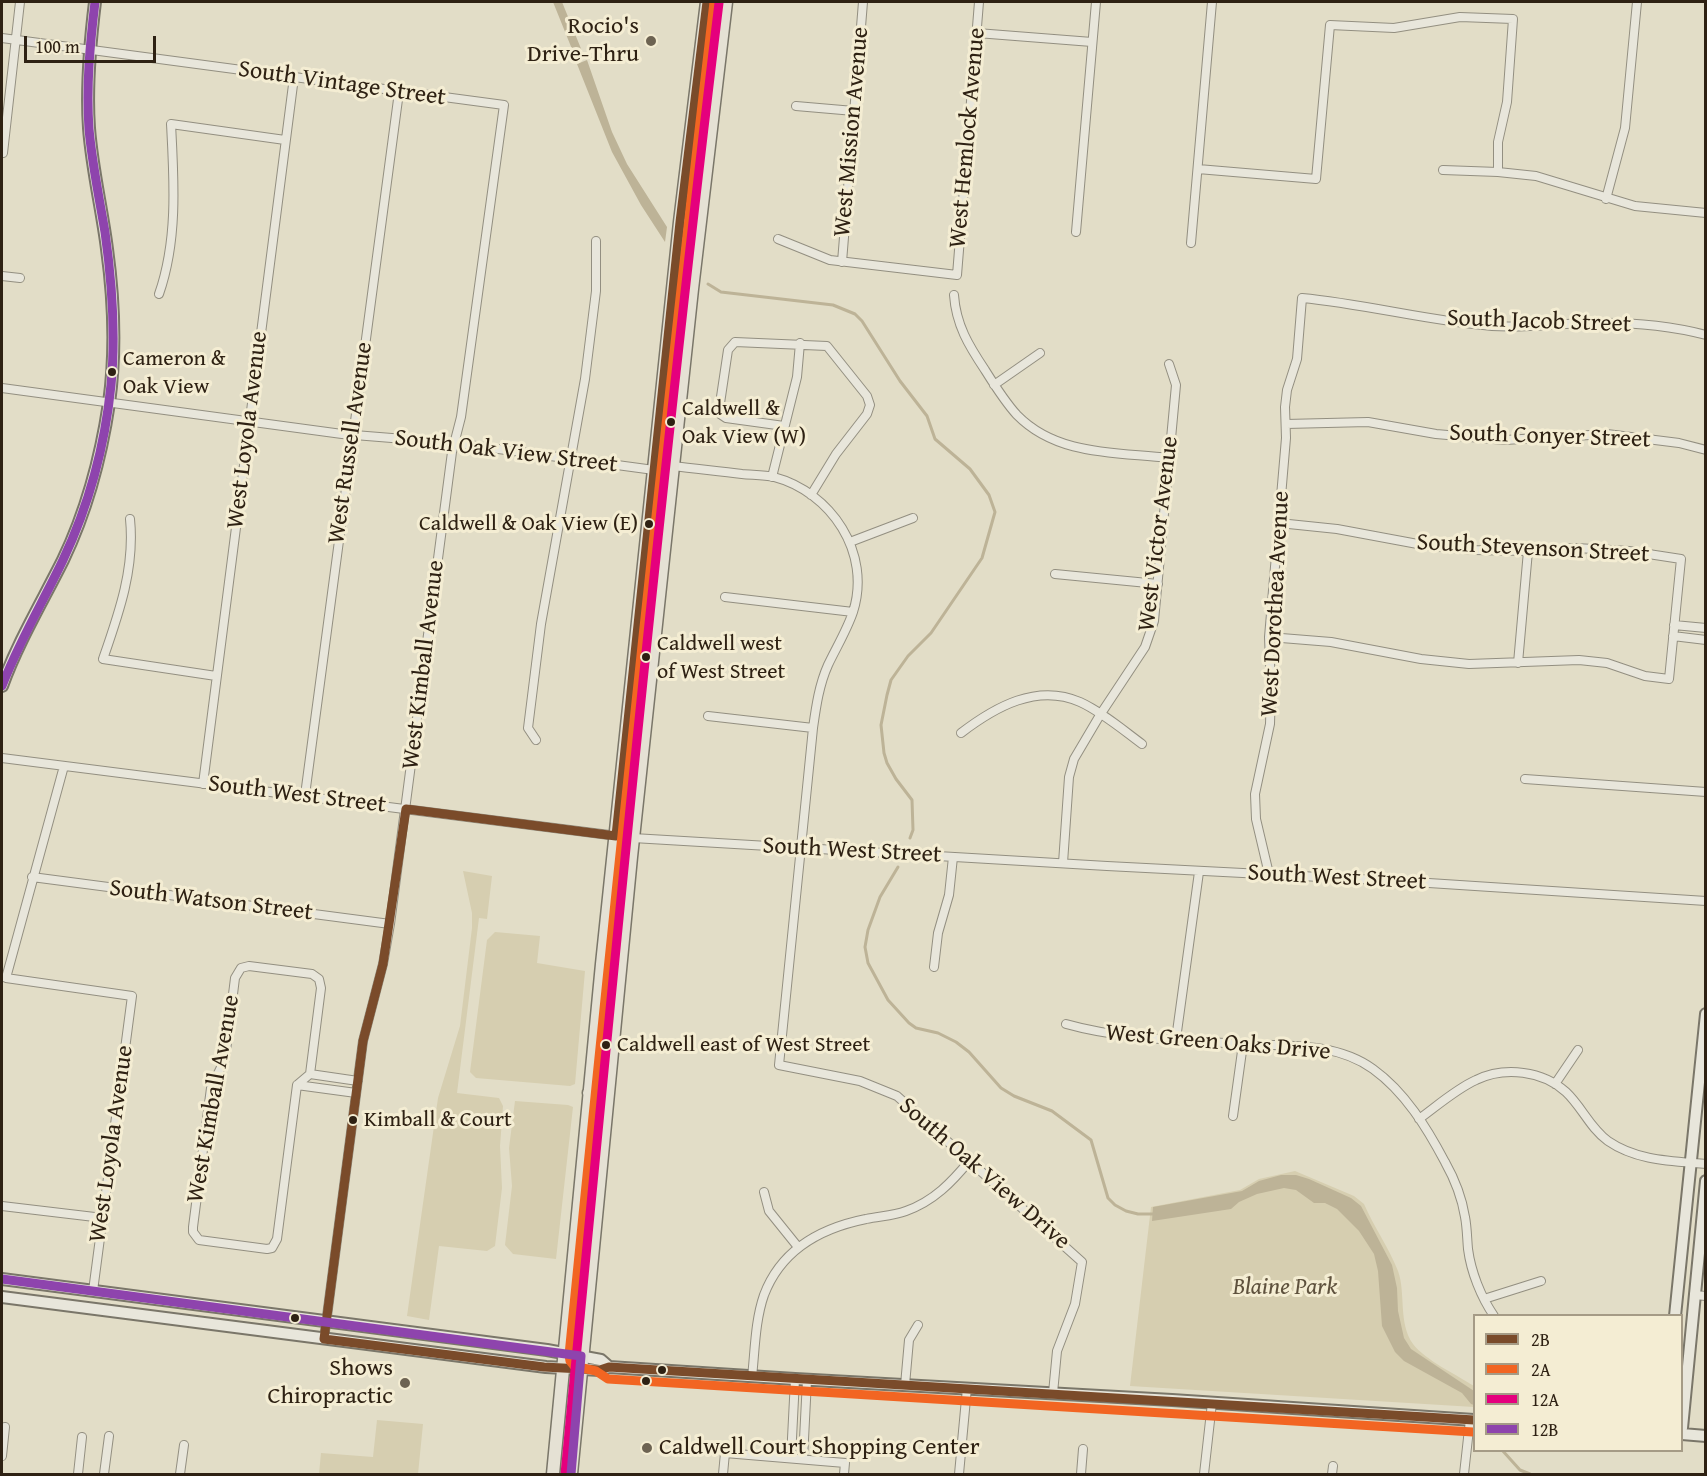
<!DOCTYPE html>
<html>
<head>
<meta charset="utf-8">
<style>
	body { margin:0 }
	#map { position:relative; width:1707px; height:1476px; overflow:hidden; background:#e2ddc7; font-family:"Gentium Book Plus",serif }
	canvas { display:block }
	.frame { position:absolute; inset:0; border:3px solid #2e2113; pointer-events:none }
	.legend { position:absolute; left:1473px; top:1314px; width:210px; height:138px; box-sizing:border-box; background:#f4edd3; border:2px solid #a59b86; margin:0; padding:8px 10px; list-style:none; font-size:18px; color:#2e2113 }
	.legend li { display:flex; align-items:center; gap:12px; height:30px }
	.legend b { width:30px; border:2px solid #a59b86 }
	.scale { position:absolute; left:24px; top:36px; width:132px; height:27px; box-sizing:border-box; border:3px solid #2e2113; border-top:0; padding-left:8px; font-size:18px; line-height:21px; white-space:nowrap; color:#2e2113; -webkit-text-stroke:4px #f4edd3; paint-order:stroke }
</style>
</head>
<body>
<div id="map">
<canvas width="1707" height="1476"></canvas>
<div class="frame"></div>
<ul class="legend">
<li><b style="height:8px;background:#7a4b2a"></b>2B</li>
<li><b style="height:8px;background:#f26522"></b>2A</li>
<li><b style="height:8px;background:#e5007d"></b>12A</li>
<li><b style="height:8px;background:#8e44ad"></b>12B</li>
</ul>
<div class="scale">100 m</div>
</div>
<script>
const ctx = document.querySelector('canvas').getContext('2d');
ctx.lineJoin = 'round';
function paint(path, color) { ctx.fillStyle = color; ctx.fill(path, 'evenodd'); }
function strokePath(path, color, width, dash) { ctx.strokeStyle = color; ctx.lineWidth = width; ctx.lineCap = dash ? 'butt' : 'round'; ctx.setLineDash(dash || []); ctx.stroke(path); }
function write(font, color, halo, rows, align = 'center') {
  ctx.font = font + ' "Gentium Book Plus",serif'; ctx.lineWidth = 6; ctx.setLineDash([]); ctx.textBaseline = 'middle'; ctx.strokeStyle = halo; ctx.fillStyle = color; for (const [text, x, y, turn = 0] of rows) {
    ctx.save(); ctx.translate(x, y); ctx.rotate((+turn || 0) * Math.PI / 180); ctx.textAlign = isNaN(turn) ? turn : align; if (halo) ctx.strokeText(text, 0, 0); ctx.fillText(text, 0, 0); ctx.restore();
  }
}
paint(new Path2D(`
	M 463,871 L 492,876 L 487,919 L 479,918 L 457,1093 L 499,1098 L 503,1106 L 500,1146 L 502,1188 L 495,1246 L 487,1251 L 439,1246 L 429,1320 L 407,1316 L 438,1098 L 460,1026 L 472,928 L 472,913 Z
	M 495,932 L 540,936 L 537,963 L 585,971 L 575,1084 L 570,1086 L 476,1078 L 470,1072 L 487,940 Z
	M 515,1101 L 568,1105 L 573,1107 L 556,1259 L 513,1254 L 505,1245 L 512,1186 L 509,1148 Z
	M 1295,1171 L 1354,1196 L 1364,1204 C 1374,1227 1389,1248 1398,1271 C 1406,1293 1398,1323 1413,1344 C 1425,1360 1457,1375 1474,1386 L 1474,1407 L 1130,1386 L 1151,1207 L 1240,1190 L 1259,1179 Z
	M 377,1420 L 423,1424 L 418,1474 L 319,1474 L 321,1453 L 373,1457 Z`), '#d6ceb0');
paint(new Path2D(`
	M 553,2 L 562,2 L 584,56 L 576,59 Z
	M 587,60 L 612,132 L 627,164 L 667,227 L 665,242 L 641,205 L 612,152 L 577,64 Z
	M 1281,1175 L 1296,1175 L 1309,1179 L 1351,1198 L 1361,1206 L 1392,1265 L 1397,1288 L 1398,1311 L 1404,1338 L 1411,1349 L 1474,1391 L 1474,1405 L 1471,1404 L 1462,1393 L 1404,1361 L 1395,1352 L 1382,1326 L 1378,1271 L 1374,1254 L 1359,1231 L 1337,1209 L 1325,1203 L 1314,1203 L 1296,1190 L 1284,1188 L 1257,1194 L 1239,1202 L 1231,1209 L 1152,1221 L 1153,1207 L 1242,1191 L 1259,1181 Z`), '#bdb397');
strokePath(new Path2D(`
	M 708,284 L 721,292 L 833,305 L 855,314 L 862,321 L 900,381 L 927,416 L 935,439 L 970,469 L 989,495 L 995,512 L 982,558 L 931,633 L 908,656 L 891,680 L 887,695 L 881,725 L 884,753 L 887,763 L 896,779 L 912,800 L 913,830 L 910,838
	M 898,867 L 880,897 L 868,930 L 865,947 L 868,963 L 888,1000 L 909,1023 L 916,1028 L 938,1033 L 956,1042 L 969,1052 L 1001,1088 L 1014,1096 L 1052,1111 L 1091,1140 L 1108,1198 L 1115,1205 L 1126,1211 L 1138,1214 L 1155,1214
	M 1502,1450 L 1520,1470 L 1530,1474`), '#bdb397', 3);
const street = new Path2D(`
	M 977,33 L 1092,42
	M 2,38 L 504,105 L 461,417 L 452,452 L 390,924 L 383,964 L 363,1041 L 324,1339
	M 796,106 L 854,111
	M 3,153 L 20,2
	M 1198,169 L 1316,179 L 1330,25 L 1394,28 L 1460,17 L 1513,19 L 1507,102 L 1498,142 L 1498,172
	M 1443,170 L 1498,172 L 1536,176 L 1635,206 L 1706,213
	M 1606,199 L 1625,128 L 1637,2
	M 1076,232 L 1096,2
	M 778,239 L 830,260 L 957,275 L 979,2
	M 1191,243 L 1212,2
	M 842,262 L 863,2
	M 2,276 L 20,278
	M 159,294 C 178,240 174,180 171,124 L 285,140
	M 954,295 C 956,325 969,346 985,370 C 995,386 1005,402 1017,415 C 1057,456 1116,452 1168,458
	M 994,385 L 1040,353
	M 2,388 L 342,434 L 454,443 L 654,470
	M 1286,424 L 1368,422 L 1436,434 L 1505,440 L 1607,434 L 1679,443 L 1706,450
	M 784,426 L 726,418 L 720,414 L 719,410 L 728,350 L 735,342 L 827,346 L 867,396 L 870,405 L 867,414 L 836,454 L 811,495
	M 673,466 C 696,469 719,471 742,474 C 752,475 764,475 774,477 C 831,492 872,553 853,612 C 847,630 836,648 828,665 C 819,685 816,707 813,728 L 779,1065 L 860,1081 L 897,1096 L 1082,1262 L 1075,1304 L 1057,1351 L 1053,1393
	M 772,477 L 797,377 L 800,343
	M 130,519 C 135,568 119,613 103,659 L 216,676
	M 850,542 L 913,518
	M 1055,574 L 1158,584
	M 725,597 L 853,612
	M 1674,625 L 1706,628
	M 1673,636 L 1706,640
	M 1269,637 L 1331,642 L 1421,659 L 1469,664 L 1579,660 L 1607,663 L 1645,676 L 1669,679 L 1681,559 L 1629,551 L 1576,548 L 1528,551 L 1474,550 L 1423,545 L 1337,529 L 1279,523
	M 1518,663 L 1528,551
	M 708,716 L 813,728
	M 961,733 C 995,707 1037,683 1080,702 C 1102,712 1123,730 1142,744
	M 536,740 L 528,728 L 541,624 L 585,379 L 596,291 L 596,241
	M 2,758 L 633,838 L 1107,866 L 1398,881 L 1706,901
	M 64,766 L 6,978 L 132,996 L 93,1291
	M 1525,779 L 1706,792
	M 203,784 L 294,77
	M 305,795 L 399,92
	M 1063,863 L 1069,777 L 1074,759 L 1100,715 L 1145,647 L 1154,621 L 1176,385 L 1169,364
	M 1269,874 L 1256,819 L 1255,794 L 1270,724 L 1271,689 L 1269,637 L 1286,438 L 1285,407 L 1287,390 L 1297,359 L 1302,298 C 1366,304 1428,321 1492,326 C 1524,328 1556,324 1588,323 C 1627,322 1667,325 1706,335
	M 32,877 L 390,924
	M 249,966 L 312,974 L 319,979 L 321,988 L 310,1074 L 297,1085 L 277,1239 L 272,1248 L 267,1249 L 199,1240 L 193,1232 L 193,1227 L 211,1088 L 225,1059 L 235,978 L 241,968 Z
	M 934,967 L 938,933 L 949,895 L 953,857
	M 1066,1024 C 1123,1040 1183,1040 1242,1044 C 1286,1046 1336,1042 1373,1069 C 1405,1092 1427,1128 1445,1162 C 1454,1178 1462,1198 1465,1217 C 1467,1227 1467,1238 1468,1249 C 1471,1272 1481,1297 1494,1316
	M 1176,1039 L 1199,872
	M 310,1074 L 358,1081
	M 1555,1084 L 1578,1050
	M 297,1085 L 356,1093
	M 1233,1116 L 1243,1044
	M 1419,1119 C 1437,1106 1456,1089 1476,1080 C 1505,1066 1543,1071 1566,1092 C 1582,1107 1590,1128 1608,1141 C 1637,1161 1672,1161 1706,1164
	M 764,1192 L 769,1211 L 798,1247
	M 2,1206 L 103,1218
	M 1694,1295 L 1706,1296
	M 1484,1299 L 1541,1281
	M 752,1377 C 755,1350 755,1321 764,1295 C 781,1250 821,1228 866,1219 C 879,1216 893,1216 906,1211 C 934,1201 952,1182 970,1160
	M 905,1385 L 909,1340 L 918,1325
	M 2,1456 L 5,1427
	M 791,1458 L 795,1379
	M 803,1459 L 807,1380
	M 78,1474 L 82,1437
	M 104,1474 L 109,1436
	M 180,1474 L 184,1445
	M 723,1474 L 725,1453 L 845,1463 L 844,1474
	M 959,1474 L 967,1388
	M 1081,1474 L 1083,1449
	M 1204,1474 L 1212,1403
	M 1332,1474 L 1333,1466
	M 1464,1474 L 1470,1420`);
const secondary = new Path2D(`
	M 2,686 C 18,642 42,602 63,560 C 87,510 101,457 109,403 C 116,353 114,300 107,249 C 102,209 92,169 89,128 C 86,86 90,43 95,2
	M 2,1279 L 547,1350 L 601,1360 L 609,1367
	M 2,1297 L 546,1367 L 600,1370 L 609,1367 L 795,1379 L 1172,1400 L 1474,1420
	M 1675,1316 L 1706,1014
	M 1682,1428 L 1706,1181
	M 1682,1434 L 1706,1436`);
const primary = new Path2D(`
	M 717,2 L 712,47 L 718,62
	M 654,470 L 662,479 L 656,546 L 660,564
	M 589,1093 L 595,1100 L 597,1107 L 591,1175 L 595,1190
	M 553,1474 L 602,964 L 680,222 L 707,2
	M 571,1474 L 631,857 L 692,289 L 726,2`);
strokePath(street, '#938f81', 10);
strokePath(secondary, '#7a7669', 14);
strokePath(primary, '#7a7669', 15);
strokePath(street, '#e8e6db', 8);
strokePath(secondary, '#e8e6db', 10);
strokePath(primary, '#e5e1d4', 12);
strokePath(new Path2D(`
	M 707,2 L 680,222 L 616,836 L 406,809 L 383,964 L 363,1041 L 324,1339 L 544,1367 L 600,1370 L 609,1367 L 1474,1420`), '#7a4b2a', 9);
strokePath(new Path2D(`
	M 714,2 C 661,452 614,903 569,1355 L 570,1361 L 574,1366 L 596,1371 L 608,1379 L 1473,1432`), '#f26522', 9);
strokePath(new Path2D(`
	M 565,1474 C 612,984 659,493 719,3`), '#e5007d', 9);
strokePath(new Path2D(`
	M 2,686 C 19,642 43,602 63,560 C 89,505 105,445 111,385 C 116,334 112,282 105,232 C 99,197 92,163 89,129 C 86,86 90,44 95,2
	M 2,1279 L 581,1356 L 571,1474`), '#8e44ad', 9);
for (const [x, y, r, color] of [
	[651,41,6,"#6d6352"],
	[112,372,5,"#2e2113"],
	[671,422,5,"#2e2113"],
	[649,524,5,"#2e2113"],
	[646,657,5,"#2e2113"],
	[606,1045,5,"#2e2113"],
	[353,1120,5,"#2e2113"],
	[295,1318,5,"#2e2113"],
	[662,1370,5,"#2e2113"],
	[646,1381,5,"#2e2113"],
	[405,1383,6,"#6d6352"],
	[647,1448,6,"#6d6352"]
]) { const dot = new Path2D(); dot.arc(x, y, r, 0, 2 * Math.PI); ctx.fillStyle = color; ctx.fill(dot); strokePath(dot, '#f4edd3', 2); }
write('22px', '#2e2113', '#f4edd3', [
	["Cameron &",123,359],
	["Oak View",123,387],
	["Caldwell &",682,409],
	["Oak View (W)",682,437],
	["Caldwell & Oak View (E)",638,524,"right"],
	["Caldwell west",657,644],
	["of West Street",657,672],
	["Caldwell east of West Street",617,1045],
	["Kimball & Court",364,1120]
], 'left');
write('24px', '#2e2113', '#f4edd3', [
	["Rocio's",639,27],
	["Drive-Thru",639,55],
	["Shows",393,1369],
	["Chiropractic",393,1397],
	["Caldwell Court Shopping Center",659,1448,"left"]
], 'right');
write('24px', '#2e2113', '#f4edd3', [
	["South Vintage Street",342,84,8],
	["West Mission Avenue",852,132,-85],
	["West Hemlock Avenue",968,138,-85],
	["South Jacob Street",1539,322,2],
	["West Loyola Avenue",248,430,-83],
	["South Conyer Street",1550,437,2],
	["West Russell Avenue",351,443,-82],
	["South Oak View Street",506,452,7],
	["West Victor Avenue",1159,534,-83],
	["South Stevenson Street",1533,549,3],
	["West Dorothea Avenue",1276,604,-87],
	["West Kimball Avenue",424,665,-83],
	["South West Street",297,795,7],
	["South West Street",852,851,3],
	["South West Street",1337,878,3],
	["South Watson Street",211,901,7],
	["West Green Oaks Drive",1218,1043,5],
	["West Kimball Avenue",214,1099,-80],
	["West Loyola Avenue",112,1144,-82],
	["South Oak View Drive",984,1174,41]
]);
write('italic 24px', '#5e513d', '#f4edd3', [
	["Blaine Park",1285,1288]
]);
</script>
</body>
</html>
